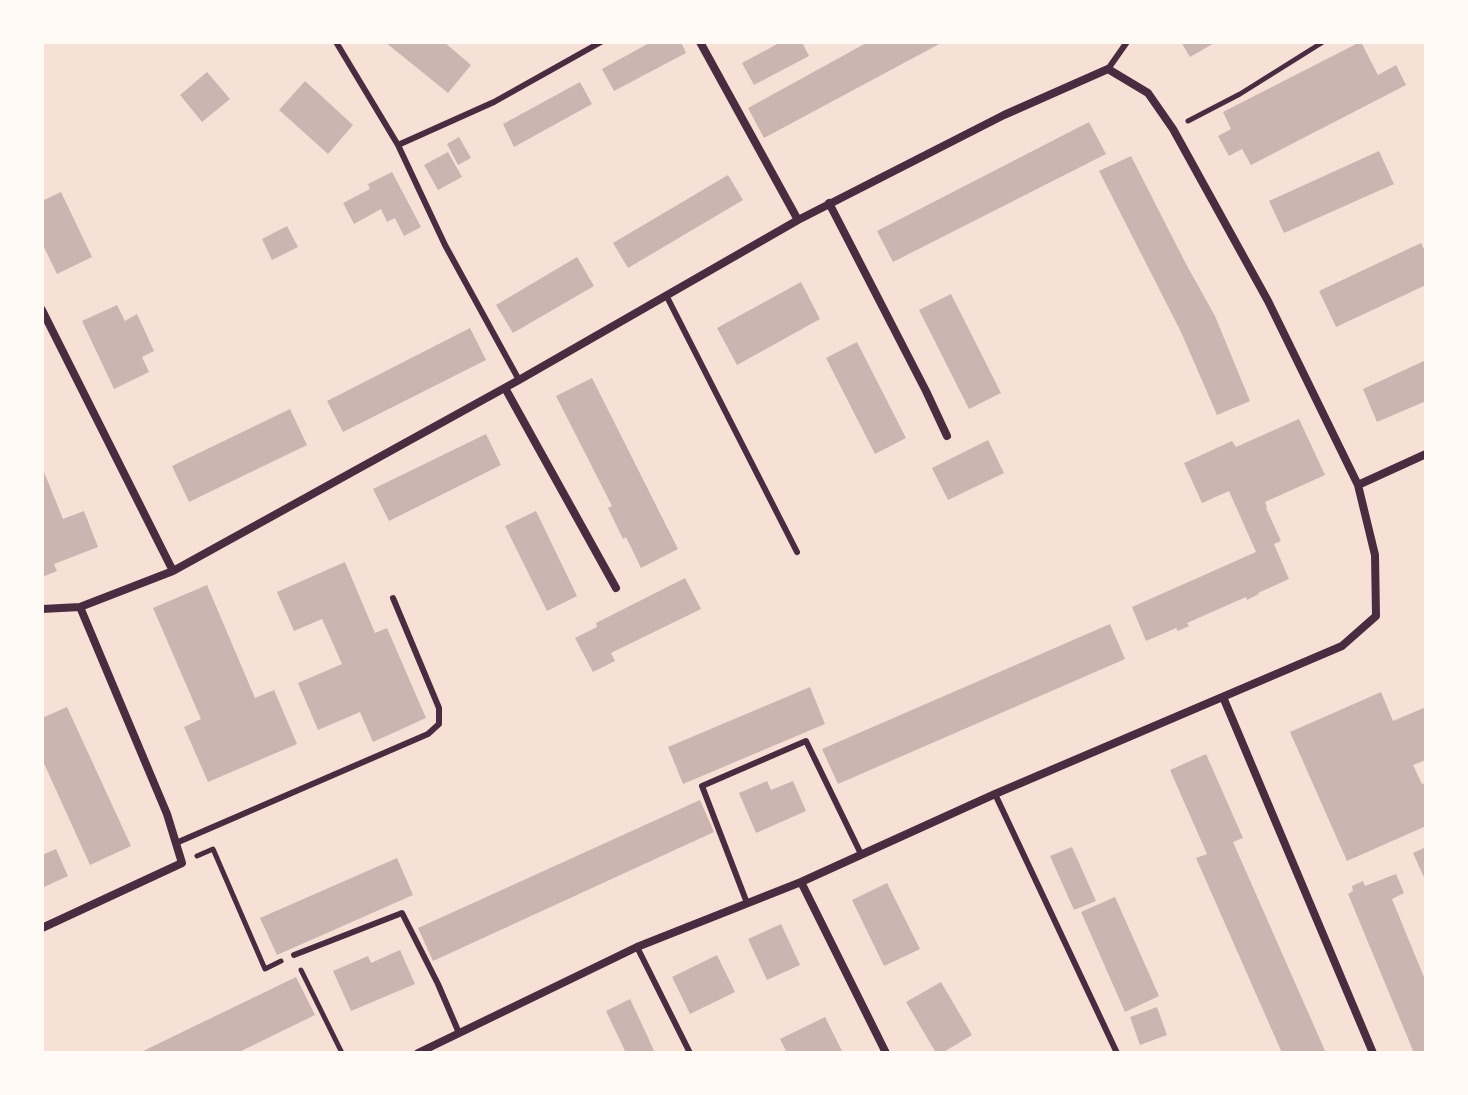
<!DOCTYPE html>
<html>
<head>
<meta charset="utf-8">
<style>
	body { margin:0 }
	#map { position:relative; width:1468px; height:1095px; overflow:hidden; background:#f7e1d7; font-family:"Asap Condensed",sans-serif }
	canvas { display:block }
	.frame { position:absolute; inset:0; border:44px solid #fffaf5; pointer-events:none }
</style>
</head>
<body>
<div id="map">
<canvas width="1468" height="1095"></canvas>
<div class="frame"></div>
</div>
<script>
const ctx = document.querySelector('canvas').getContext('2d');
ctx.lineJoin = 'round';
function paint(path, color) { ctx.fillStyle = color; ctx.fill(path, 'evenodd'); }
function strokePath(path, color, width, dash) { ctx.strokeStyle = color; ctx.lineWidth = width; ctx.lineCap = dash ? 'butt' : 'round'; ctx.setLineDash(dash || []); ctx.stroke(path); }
paint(new Path2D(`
	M 385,42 L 444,42 L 471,65 L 448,93 Z
	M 651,42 L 681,42 L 686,53 L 614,91 L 602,69 Z
	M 781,42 L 802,42 L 809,56 L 754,85 L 742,63 Z
	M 868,42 L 943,42 L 764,138 L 748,108 Z
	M 1181,42 L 1216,42 L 1190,57 Z
	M 1360,42 L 1361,42 L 1378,75 L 1396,65 L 1406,85 L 1251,165 L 1242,149 L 1229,156 L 1218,136 L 1231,129 L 1223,112 Z
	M 207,72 L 230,99 L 202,122 L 180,95 Z
	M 305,81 L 353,125 L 328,154 L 279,110 Z
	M 580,82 L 592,104 L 514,147 L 503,124 Z
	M 1089,122 L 1106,154 L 893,262 L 877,231 Z
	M 459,137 L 471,158 L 458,165 L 447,144 Z
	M 1379,151 L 1394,184 L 1284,233 L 1269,201 Z
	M 448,152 L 462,177 L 438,190 L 424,165 Z
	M 1131,156 L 1186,264 L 1215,316 L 1250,401 L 1217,415 L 1181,332 L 1099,171 Z
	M 392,172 L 421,227 L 404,236 L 395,218 L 387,222 L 381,209 L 354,224 L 343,203 L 370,189 L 368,184 Z
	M 728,175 L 743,200 L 628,268 L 613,243 Z
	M 61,192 L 92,257 L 57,274 L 42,243 L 42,201 Z
	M 287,226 L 298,247 L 272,260 L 262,239 Z
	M 1421,243 L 1426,253 L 1426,285 L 1336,327 L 1319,291 Z
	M 577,257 L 594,286 L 513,333 L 496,305 Z
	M 801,282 L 820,319 L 737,365 L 717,328 Z
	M 951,294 L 1001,393 L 969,409 L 919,310 Z
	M 117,305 L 125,321 L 137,314 L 154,351 L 142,357 L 149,372 L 114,389 L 82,321 Z
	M 470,328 L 486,360 L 343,432 L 327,401 Z
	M 857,342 L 906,438 L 875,454 L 826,358 Z
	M 1426,360 L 1426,401 L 1377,422 L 1363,389 Z
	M 592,378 L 678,549 L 641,568 L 626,537 L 623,539 L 608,508 L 612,506 L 556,396 Z
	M 290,409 L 307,445 L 189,502 L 172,466 Z
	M 1299,419 L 1325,475 L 1265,502 L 1267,507 L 1266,508 L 1281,541 L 1274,544 L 1289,579 L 1258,593 L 1259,594 L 1247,600 L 1246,597 L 1187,623 L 1189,626 L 1178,631 L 1176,628 L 1146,641 L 1132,607 L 1256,552 L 1229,491 L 1202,503 L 1184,463 L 1232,441 L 1236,447 Z
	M 486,434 L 501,465 L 389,521 L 373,489 Z
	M 988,440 L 1004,473 L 948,500 L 932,468 Z
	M 42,467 L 63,519 L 84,511 L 98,547 L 54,564 L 57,571 L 42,577 Z
	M 536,511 L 577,596 L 547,611 L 505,526 Z
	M 345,562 L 375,633 L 387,628 L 426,718 L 373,742 L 360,712 L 318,730 L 298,683 L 342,664 L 322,619 L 294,631 L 277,592 Z
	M 685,578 L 701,609 L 611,653 L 615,661 L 593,672 L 575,638 L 597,627 L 596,623 Z
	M 207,585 L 255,698 L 274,690 L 297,744 L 208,782 L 184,727 L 201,719 L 153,608 Z
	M 1110,624 L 1125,659 L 838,784 L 822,749 Z
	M 810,687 L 825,724 L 683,784 L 668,747 Z
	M 1381,692 L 1393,721 L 1426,707 L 1426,760 L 1413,765 L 1422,784 L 1426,783 L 1426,826 L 1347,861 L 1290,732 Z
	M 67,707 L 131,846 L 90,865 L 42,759 L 42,718 Z
	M 1206,754 L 1243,838 L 1233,842 L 1326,1053 L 1282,1053 L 1196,858 L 1207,854 L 1170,770 Z
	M 767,781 L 771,790 L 793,781 L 806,811 L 756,833 L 739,793 Z
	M 700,800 L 714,832 L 433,961 L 418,928 Z
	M 1072,847 L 1096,901 L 1074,910 L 1050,856 Z
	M 1426,847 L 1426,882 L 1413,853 Z
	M 56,849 L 68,876 L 42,888 L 42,855 Z
	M 397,858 L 413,895 L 277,955 L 260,918 Z
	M 1396,874 L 1404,893 L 1392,899 L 1426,982 L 1426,1050 L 1420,1053 L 1414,1053 L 1348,894 L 1353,891 L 1352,886 L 1363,881 L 1365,886 Z
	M 887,883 L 920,949 L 884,966 L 852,900 Z
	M 1115,897 L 1159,996 L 1125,1012 L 1081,912 Z
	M 781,924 L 800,965 L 767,980 L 748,939 Z
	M 400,950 L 415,984 L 351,1011 L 333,971 L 368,956 L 371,963 Z
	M 717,955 L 735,992 L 690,1014 L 672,977 Z
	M 296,977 L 315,1015 L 237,1053 L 139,1053 Z
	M 941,982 L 972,1035 L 942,1053 L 936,1053 L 906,1002 Z
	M 630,999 L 646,1033 L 655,1053 L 626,1053 L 606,1011 Z
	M 1157,1007 L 1167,1035 L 1140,1045 L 1130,1017 Z
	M 825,1017 L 842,1051 L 838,1053 L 787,1053 L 780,1039 Z`), '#ccb4b1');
strokePath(new Path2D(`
	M 1188,121 L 1240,94 L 1323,42
	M 197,856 L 213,849 L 265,969 L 281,961
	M 301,970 L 342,1053`), '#4a2c40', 5);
strokePath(new Path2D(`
	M 336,42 L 398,145 L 445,245 L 519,380
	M 1108,69 L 1127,42
	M 398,145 L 494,102 L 601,42
	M 666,295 L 797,552
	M 995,794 L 1117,1053
	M 176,843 L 428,734 L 439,724 L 439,708 L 393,598
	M 747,903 L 702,786 L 806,741 L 861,854
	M 637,947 L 690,1053
	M 294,955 L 402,913 L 438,984 L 459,1033`), '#4a2c40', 6);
strokePath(new Path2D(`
	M 700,42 L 798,220
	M 829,203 L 926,391 L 947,436
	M 42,310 L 173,571
	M 505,388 L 616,588
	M 1358,485 L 1426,454
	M 42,609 L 80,607 L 173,571 L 519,380 L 798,220 L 1004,115 L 1108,69 L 1148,93 L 1173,129 L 1268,301 L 1358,485 L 1375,555 L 1376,616 L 1342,646 L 995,794 L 801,882 L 637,947 L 418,1053
	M 1223,697 L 1373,1053
	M 801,882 L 886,1053
	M 42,928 L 182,863 L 167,814 L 80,607`), '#4a2c40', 8);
</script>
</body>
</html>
